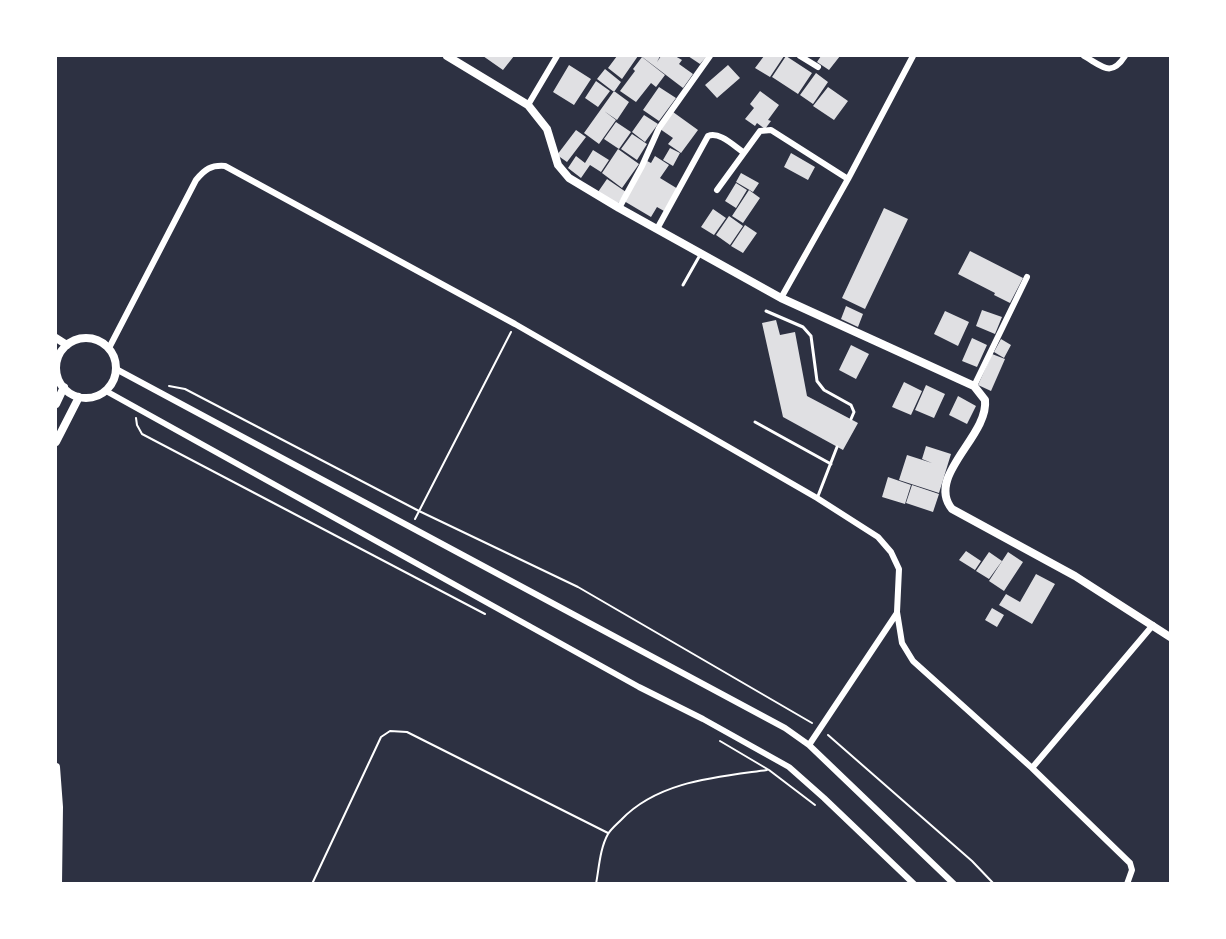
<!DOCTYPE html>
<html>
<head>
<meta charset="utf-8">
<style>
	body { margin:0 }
	#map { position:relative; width:1226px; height:939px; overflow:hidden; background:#2d3142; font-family:"Public Sans",sans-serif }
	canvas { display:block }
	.frame { position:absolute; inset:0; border:57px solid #fff; pointer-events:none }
</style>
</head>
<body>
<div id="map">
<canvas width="1226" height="939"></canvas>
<div class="frame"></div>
</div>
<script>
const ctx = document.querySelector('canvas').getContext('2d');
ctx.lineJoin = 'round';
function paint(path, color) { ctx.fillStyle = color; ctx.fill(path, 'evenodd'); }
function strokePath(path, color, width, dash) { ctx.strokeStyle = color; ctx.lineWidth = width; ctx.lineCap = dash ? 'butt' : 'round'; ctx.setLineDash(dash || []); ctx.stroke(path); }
paint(new Path2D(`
	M 483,56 L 514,56 L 503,70 Z
	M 617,56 L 638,56 L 622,79 L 608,68 Z
	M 641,56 L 660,56 L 657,62 L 661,56 L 675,56 L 682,60 L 679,64 L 693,74 L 683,88 Z
	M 688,56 L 707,56 L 700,64 Z
	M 764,56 L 784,56 L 770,77 L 755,68 Z
	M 786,56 L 812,73 L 798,94 L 772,77 Z
	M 821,56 L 840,56 L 829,70 L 817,62 Z
	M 642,57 L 665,75 L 656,87 L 651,83 L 636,102 L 620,91 L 635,71 L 633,69 Z
	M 569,65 L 591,79 L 574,105 L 553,92 Z
	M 728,65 L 740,78 L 717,98 L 705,85 Z
	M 605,69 L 621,82 L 614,92 L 597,79 Z
	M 816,73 L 828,82 L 813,104 L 800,95 Z
	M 596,81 L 610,91 L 598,107 L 585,98 Z
	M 659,87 L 676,98 L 659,121 L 643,110 Z
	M 828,87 L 848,101 L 834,120 L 813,106 Z
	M 614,91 L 629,102 L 617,120 L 604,111 L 616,120 L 599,144 L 584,133 Z
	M 760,91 L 779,105 L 768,120 L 771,121 L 765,129 L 757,123 L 755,126 L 745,119 L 754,108 L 750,104 Z
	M 673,112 L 698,130 L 681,153 L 668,144 L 673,138 L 660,129 Z
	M 644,115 L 658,124 L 645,142 L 632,132 Z
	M 616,122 L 631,132 L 619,149 L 604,139 Z
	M 576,130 L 586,137 L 567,162 L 557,155 Z
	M 632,134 L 647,144 L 637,160 L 621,149 Z
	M 670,148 L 680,153 L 673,166 L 663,160 Z
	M 618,149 L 639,164 L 622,188 L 602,173 Z
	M 593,150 L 609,160 L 601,172 L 590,165 L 581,178 L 568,168 L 576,156 L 585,163 Z
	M 791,153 L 815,167 L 808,180 L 784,167 Z
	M 655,156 L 669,165 L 660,178 L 678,189 L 664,211 L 657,207 L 651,217 L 624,201 L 647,161 L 651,163 Z
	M 741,173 L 759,183 L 753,192 L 736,182 Z
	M 607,179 L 626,192 L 617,205 L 598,192 Z
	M 736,183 L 747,190 L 736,208 L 725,201 Z
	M 749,190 L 760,198 L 743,223 L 732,216 Z
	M 884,208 L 908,219 L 865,309 L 842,298 Z
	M 713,209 L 726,218 L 714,235 L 701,227 Z
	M 729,216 L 743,226 L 730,245 L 716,235 Z
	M 745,225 L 757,233 L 743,253 L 731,246 Z
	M 970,251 L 1023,278 L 1010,303 L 994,295 L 995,293 L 958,274 Z
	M 846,306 L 863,314 L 858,327 L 841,319 Z
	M 982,310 L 1002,317 L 995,334 L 976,326 Z
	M 945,311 L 969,322 L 958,346 L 934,334 Z
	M 776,320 L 780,335 L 795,332 L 807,396 L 858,423 L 843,450 L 783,417 L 762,323 Z
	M 972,338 L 987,345 L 977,367 L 962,361 Z
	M 1001,339 L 1011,345 L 1004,358 L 994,352 Z
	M 851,345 L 869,354 L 856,379 L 839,370 Z
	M 992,354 L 1005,359 L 991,391 L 978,385 Z
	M 904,382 L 922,391 L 911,415 L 892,407 Z
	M 926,385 L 945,394 L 934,418 L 915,410 Z
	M 958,396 L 976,406 L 967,424 L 949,415 Z
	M 926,446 L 951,454 L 939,493 L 899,480 L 907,455 L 932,463 L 922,459 Z
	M 888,477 L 911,485 L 905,504 L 882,497 Z
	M 912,485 L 939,494 L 933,512 L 906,503 Z
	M 966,551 L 981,561 L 975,570 L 959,560 Z
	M 989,552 L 1002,561 L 989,579 L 976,571 Z
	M 1008,552 L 1023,562 L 1004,591 L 989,581 Z
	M 1036,574 L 1055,584 L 1032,624 L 999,605 L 1006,594 L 1020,602 Z
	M 992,608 L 1004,615 L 997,627 L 985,620 Z`), '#e0e0e3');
strokePath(new Path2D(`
	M 169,386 L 185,389 L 419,511 L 578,587 L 812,723
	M 136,418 L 137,425 L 142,434 L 485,614
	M 415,519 L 511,332
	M 828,735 L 972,861 L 994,884
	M 720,741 L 769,770 L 815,805
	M 312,884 L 381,737 L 390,731 L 407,732 L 608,833
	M 596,884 C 599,868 600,848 608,834 C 611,829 617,824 621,820 C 658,781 717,777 767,770`), '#fff', 2);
strokePath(new Path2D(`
	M 683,285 L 700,255
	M 766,311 L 803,327 L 811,336 L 817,381 L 824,390 L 851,405 L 854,412 L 851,419
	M 755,422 L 831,464
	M 818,496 L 837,447`), '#fff', 3);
strokePath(new Path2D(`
	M 800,56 L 818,67
	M 1084,56 C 1102,66 1111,78 1125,56
	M 528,105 L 557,56
	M 717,190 L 760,131 L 771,130 L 848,179
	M 619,208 L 642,166 L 659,128 L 710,56
	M 657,229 L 708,136 C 719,131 734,146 743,152
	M 781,298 L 848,179 L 913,56
	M 109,348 L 196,180 C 205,169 211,165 225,166 L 515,324 L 817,498 L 878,537 L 891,552 L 899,569 L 897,612 L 902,643 L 913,661 L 1032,768 L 1130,863 L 1132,870 L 1127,884
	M 116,369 L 785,728 L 809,745 L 954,884
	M 974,386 L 1027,277
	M 106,391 L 639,687 L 703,719 L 789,767 L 824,798 L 914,884
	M 809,745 L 897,613
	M 1032,768 L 1153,625`), '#fff', 6);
strokePath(new Path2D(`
	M 447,56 L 528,105 L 547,129 L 558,165 L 569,178 L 619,208 L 781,298 L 974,386 L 985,400 C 989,436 925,476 952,509 L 1075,576 L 1170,637
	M 56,338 L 67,345
	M56 368a30 30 0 1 1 60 0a30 30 0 1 1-60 0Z
	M 56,404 L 64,387
	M 56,442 L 79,397
	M 56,767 L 59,807 L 58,884`), '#fff', 8);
</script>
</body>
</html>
